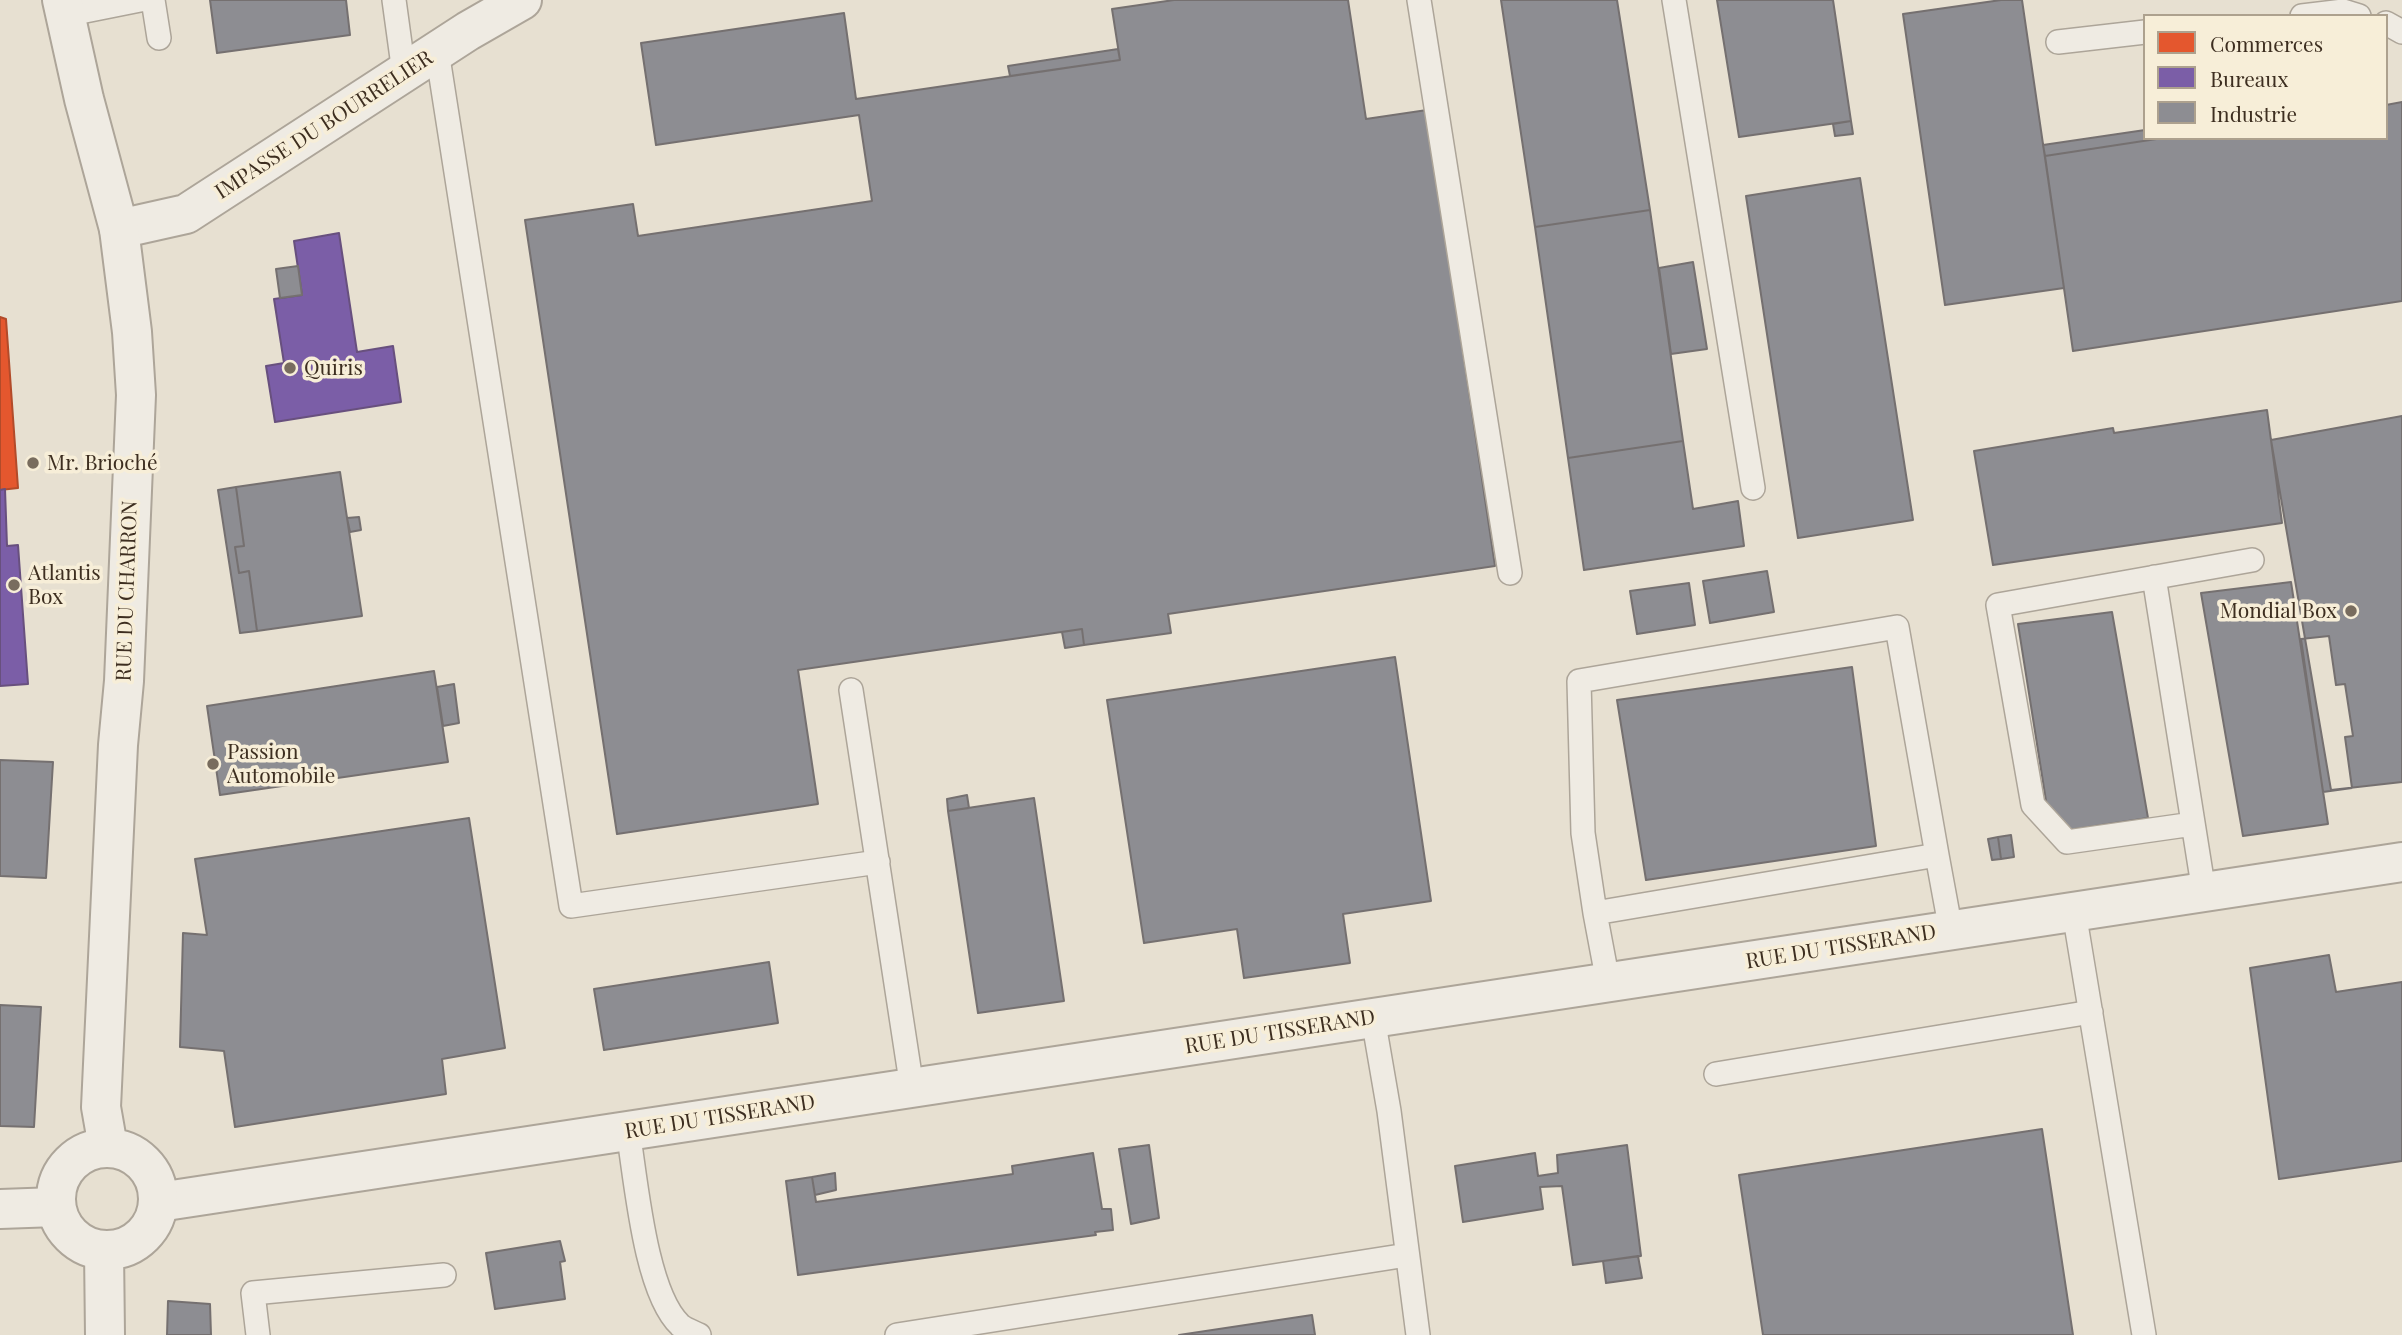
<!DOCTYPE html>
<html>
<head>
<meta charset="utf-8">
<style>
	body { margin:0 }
	#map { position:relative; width:2402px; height:1335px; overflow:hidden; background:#e7e0d1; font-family:"Playfair Display",serif }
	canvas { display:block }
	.legend { position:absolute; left:2143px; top:14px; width:245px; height:126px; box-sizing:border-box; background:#f7eed8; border:2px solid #ada18e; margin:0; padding:9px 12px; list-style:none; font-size:21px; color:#3d2e20 }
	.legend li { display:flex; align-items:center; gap:14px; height:35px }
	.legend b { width:35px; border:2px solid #ada18e }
</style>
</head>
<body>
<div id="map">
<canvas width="2402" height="1335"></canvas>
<ul class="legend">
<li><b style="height:19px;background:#e4572e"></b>Commerces</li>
<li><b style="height:19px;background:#7b5ea7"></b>Bureaux</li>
<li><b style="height:19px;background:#8d8d92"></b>Industrie</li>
</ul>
</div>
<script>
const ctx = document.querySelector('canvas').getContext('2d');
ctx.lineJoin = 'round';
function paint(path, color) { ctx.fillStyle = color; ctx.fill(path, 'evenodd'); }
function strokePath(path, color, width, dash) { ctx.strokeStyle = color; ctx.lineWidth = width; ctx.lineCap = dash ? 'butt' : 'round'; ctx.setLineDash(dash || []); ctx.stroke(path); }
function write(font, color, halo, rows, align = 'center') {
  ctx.font = font + ' "Playfair Display",serif'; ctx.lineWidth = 7; ctx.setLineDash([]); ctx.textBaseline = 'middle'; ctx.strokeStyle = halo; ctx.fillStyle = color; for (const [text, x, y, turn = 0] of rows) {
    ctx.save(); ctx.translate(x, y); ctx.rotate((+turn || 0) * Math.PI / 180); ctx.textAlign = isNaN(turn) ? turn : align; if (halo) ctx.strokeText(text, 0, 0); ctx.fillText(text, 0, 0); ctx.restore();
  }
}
const shops = new Path2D(`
	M 0,317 L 6,319 L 18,488 L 0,490 Z`);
paint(shops, '#e4572e');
strokePath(shops, '#b24b2a', 2);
const offices = new Path2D(`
	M 339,233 L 357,352 L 393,346 L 401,402 L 275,422 L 266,366 L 284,363 L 274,299 L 302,295 L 294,241 Z
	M 5,489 L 7,546 L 18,545 L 28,684 L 0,686 L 0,490 Z`);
paint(offices, '#7b5ea7');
strokePath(offices, '#68507e', 2);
const industry = new Path2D(`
	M 210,0 L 346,0 L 350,35 L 217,53 Z
	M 1174,0 L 1348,0 L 1366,119 L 1427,110 L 1495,566 L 1168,614 L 1171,633 L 1084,645 L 1082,629 L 798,670 L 818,804 L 617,834 L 525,220 L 633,204 L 638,236 L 872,201 L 859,115 L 656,145 L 641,43 L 844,13 L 856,99 L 1120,60 L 1112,9 Z
	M 1501,0 L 1617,0 L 1650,210 L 1535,227 Z
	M 1717,0 L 1833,0 L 1851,121 L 1739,137 Z
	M 2001,0 L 2022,0 L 2064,288 L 1945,305 L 1903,14 Z
	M 1118,49 L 1120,60 L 1010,76 L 1008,66 Z
	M 2402,102 L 2402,301 L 2073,351 L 2045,156 L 2163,138 L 2386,138 L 2386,105 Z
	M 1851,121 L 1853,134 L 1835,136 L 1833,124 Z
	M 2145,130 L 2145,138 L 2163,138 L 2045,156 L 2043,145 Z
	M 1860,178 L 1913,520 L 1798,538 L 1746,196 Z
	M 1650,210 L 1683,441 L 1568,458 L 1535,227 Z
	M 1693,262 L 1707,349 L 1671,354 L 1659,268 Z
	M 298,266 L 302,295 L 280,298 L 276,269 Z
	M 2267,410 L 2282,523 L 1993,565 L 1974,451 L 2113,428 L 2114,433 Z
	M 2402,416 L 2402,782 L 2331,790 L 2271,440 Z
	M 1683,441 L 1693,509 L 1738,501 L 1744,546 L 1584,570 L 1568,458 Z
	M 340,472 L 362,616 L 257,631 L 249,571 L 239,573 L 235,547 L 244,546 L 236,487 Z
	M 236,487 L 244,546 L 235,547 L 239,573 L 249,571 L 257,631 L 240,633 L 218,490 Z
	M 359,517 L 361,530 L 350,532 L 347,518 Z
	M 1767,571 L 1774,612 L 1710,623 L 1703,581 Z
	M 2291,582 L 2328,824 L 2243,836 L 2201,593 Z
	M 1689,583 L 1695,625 L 1637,634 L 1630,591 Z
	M 2112,612 L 2148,818 L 2068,830 L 2047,807 L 2018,624 Z
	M 1082,629 L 1084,645 L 1065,648 L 1062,632 Z
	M 2329,636 L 2336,685 L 2345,684 L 2353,736 L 2345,737 L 2352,788 L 2323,792 L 2301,639 Z
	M 1395,657 L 1431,901 L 1343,914 L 1350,963 L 1244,978 L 1237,929 L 1144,943 L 1107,700 Z
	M 1852,667 L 1876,846 L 1646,880 L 1617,700 Z
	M 434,671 L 448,762 L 220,795 L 207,706 Z
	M 454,684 L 459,723 L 443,726 L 437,687 Z
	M 0,760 L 53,762 L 46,878 L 0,876 Z
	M 967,795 L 969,808 L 948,811 L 947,799 Z
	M 1034,798 L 1064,1001 L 978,1013 L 948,811 Z
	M 469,818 L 505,1048 L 442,1059 L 446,1094 L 235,1127 L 224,1051 L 180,1047 L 183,933 L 207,935 L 195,859 Z
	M 2011,835 L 2014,857 L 2001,859 L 1998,837 Z
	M 1998,837 L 2001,859 L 1992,860 L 1988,839 Z
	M 2329,955 L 2336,992 L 2402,982 L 2402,1161 L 2279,1179 L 2250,968 Z
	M 769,962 L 778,1023 L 604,1050 L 594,989 Z
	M 0,1005 L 41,1007 L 34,1127 L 0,1126 Z
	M 2042,1129 L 2073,1335 L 1763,1335 L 1739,1175 Z
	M 1149,1145 L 1159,1218 L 1131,1224 L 1119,1149 Z
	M 1627,1145 L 1641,1256 L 1573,1265 L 1562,1186 L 1540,1187 L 1543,1209 L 1463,1222 L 1455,1166 L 1535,1153 L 1538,1176 L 1558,1173 L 1557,1155 Z
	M 1093,1153 L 1102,1209 L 1111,1209 L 1113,1230 L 1095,1232 L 1096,1235 L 798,1275 L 786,1181 L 812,1177 L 816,1202 L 1013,1174 L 1012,1166 Z
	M 835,1173 L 836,1190 L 815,1195 L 812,1177 Z
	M 560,1241 L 565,1261 L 560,1262 L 565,1299 L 495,1309 L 486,1253 Z
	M 1638,1256 L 1642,1278 L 1606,1283 L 1603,1261 Z
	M 168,1301 L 210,1304 L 211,1335 L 167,1335 Z
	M 1312,1315 L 1315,1335 L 1179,1335 Z`);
paint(industry, '#8d8d92');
strokePath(industry, '#757070', 2);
const service = new Path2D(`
	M 153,0 L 159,38
	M 394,0 L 404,73
	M 1419,0 L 1510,573
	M 1674,0 L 1753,488
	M 65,15 L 140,0
	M 2302,16 L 2343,11 L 2359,16
	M 2386,23 L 2402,32
	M 2058,42 L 2145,32
	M 437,51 L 571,906 L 878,862
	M 2154,577 L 2204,892
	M 851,690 L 912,1088
	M 2193,824 L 2067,842 L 2033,805 L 1998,605 L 2252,560
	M 2074,912 L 2144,1335
	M 1595,913 L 1583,833 L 1579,681 L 1897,627 L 1937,855
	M 1608,982 L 1595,913 L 1937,855 L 1951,931
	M 1373,1018 L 1389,1111 L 1418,1335
	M 1716,1074 L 2091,1012
	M 628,1131 C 636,1180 645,1292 680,1325 C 684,1329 693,1332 699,1335
	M 258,1335 L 253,1293 L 444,1275
	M 897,1335 L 1407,1255`);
const minor = new Path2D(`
	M 119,229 L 186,214 L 468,31 L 522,0
	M 159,1202 L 2402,862
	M 0,1209 L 56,1207`);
const tertiary = new Path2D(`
	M 62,0 L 84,99 L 119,229 L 132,332 L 136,395 L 124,681 L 118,745 L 101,1107 L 108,1147
	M56 1199a51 51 0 1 1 102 0a51 51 0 1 1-102 0Z
	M 104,1250 L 105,1335`);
strokePath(service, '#ada599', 26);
strokePath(minor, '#ada599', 42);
strokePath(tertiary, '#ada599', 42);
strokePath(service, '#efebe3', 23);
strokePath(minor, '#efebe3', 38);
strokePath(tertiary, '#efebe3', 38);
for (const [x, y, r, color] of [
	[290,368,7,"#786c5e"],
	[33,463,7,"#786c5e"],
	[14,585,7,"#786c5e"],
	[2351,611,7,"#786c5e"],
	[213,764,7,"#786c5e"]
]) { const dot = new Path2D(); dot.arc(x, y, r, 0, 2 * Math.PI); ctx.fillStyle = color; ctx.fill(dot); strokePath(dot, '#f7eed8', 2.5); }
write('21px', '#3d2e20', '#f7eed8', [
	["IMPASSE DU BOURRELIER",324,125,-33],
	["RUE DU CHARRON",127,591,-88],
	["RUE DU TISSERAND",1841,947,-9],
	["RUE DU TISSERAND",1280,1032,-9],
	["RUE DU TISSERAND",720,1117,-9]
]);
write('21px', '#3d2e20', '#f7eed8', [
	["Quiris",304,368],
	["Mr. Brioché",47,463],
	["Atlantis",28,573],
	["Box",28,597],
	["Mondial Box",2337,611,"right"],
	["Passion",227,752],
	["Automobile",227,776]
], 'left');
</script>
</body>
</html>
